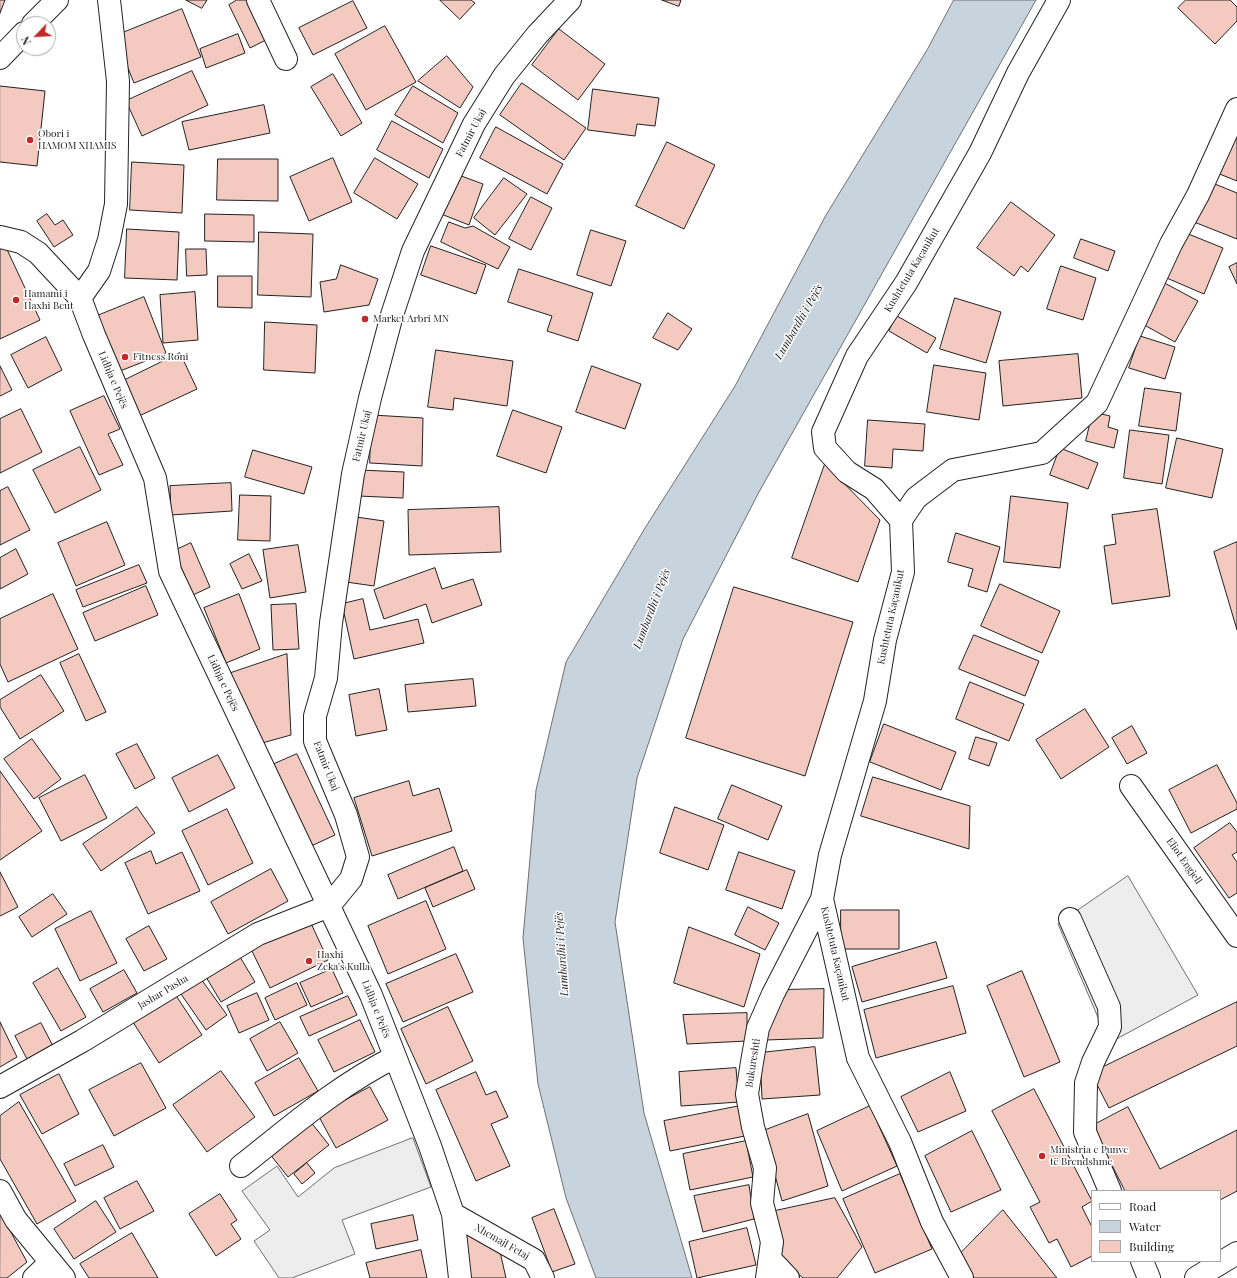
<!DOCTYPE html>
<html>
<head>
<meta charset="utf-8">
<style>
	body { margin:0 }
	#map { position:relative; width:1237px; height:1278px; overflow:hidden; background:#fff; font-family:"Playfair Display",serif }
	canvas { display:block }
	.legend { position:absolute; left:1091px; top:1190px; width:130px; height:72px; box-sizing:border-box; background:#fff; border:1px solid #a7a7a7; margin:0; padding:5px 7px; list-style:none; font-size:12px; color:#222 }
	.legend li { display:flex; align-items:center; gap:8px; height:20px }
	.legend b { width:20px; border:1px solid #a7a7a7 }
	.north { position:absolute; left:16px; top:16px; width:40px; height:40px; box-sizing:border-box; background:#fff; border:1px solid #a7a7a7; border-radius:50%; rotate:245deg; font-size:11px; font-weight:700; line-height:16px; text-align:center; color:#222 }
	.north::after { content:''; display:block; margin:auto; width:14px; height:18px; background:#c62828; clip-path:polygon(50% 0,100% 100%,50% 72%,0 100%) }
</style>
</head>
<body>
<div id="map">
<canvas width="1237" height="1278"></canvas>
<ul class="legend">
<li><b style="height:5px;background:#fff"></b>Road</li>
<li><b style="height:11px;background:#c7d3dd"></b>Water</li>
<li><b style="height:11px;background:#f3c9c0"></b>Building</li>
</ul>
<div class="north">N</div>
</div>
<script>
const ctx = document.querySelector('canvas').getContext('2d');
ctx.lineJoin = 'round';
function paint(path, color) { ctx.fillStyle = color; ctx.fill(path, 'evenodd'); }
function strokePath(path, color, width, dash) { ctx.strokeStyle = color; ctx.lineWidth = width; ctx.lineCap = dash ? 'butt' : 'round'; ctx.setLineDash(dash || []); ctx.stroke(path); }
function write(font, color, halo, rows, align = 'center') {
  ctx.font = font + ' "Playfair Display",serif'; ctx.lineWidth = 3; ctx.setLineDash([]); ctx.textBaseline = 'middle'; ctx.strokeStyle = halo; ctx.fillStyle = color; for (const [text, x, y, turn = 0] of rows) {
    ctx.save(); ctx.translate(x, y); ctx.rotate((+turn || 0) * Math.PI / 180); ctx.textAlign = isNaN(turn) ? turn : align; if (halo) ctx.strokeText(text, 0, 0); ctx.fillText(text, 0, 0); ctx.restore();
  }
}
const parking = new Path2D(`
	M 1128,876 L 1198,995 L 1109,1043 L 1058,924 Z
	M 413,1138 L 431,1187 L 342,1220 L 355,1254 L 292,1278 L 279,1278 L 254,1241 L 270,1230 L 242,1191 L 277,1166 L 298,1197 L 334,1168 Z`);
paint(parking, '#ededed');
strokePath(parking, '#6f6f6f', 1);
const water = new Path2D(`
	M 954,0 L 1036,0 L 759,492 L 683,639 L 637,778 L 615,922 L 644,1113 L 692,1278 L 596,1278 L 566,1198 L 538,1084 L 523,938 L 536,790 L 566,662 L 645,528 L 735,386 L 826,215 L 927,50 Z`);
paint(water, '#c7d3dd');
strokePath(water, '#6f6f6f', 1);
const building = new Path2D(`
	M 0,0 L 5,0 L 0,13 Z
	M 186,0 L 207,0 L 202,8 Z
	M 237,0 L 249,0 L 268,39 L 250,48 L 229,5 Z
	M 440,0 L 471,0 L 475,3 L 460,19 Z
	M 662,0 L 681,0 L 679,6 Z
	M 1186,0 L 1230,0 L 1237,7 L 1237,21 L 1215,44 L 1178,8 Z
	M 353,1 L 367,28 L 313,55 L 299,28 Z
	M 182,9 L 201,57 L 134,83 L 115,36 Z
	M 385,26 L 416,82 L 366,110 L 335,54 Z
	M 559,29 L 605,64 L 578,100 L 532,65 Z
	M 238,34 L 245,53 L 206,68 L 200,49 Z
	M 447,56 L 473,87 L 460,108 L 418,81 Z
	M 192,71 L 208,105 L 142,136 L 126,101 Z
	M 333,74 L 362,123 L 341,136 L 311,87 Z
	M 522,83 L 586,128 L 564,160 L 500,115 Z
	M 0,86 L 45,91 L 37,166 L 0,162 Z
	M 413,86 L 458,113 L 443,143 L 395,115 Z
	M 593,89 L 659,98 L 655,126 L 637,124 L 635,136 L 588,130 Z
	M 264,105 L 270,133 L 189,150 L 182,122 Z
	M 392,121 L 443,149 L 429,178 L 377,150 Z
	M 496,127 L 563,164 L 547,194 L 480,158 Z
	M 1237,135 L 1237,181 L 1212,171 Z
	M 667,142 L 715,165 L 684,229 L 636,206 Z
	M 333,158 L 352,202 L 309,221 L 290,177 Z
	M 375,158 L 418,184 L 397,219 L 354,193 Z
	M 218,159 L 278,159 L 278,201 L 217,200 Z
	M 132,162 L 184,165 L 182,213 L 130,210 Z
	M 456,174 L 483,184 L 469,225 L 441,214 Z
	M 504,178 L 527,194 L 495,235 L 474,218 Z
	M 1210,182 L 1237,193 L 1237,239 L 1194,222 Z
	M 531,197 L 552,208 L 531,250 L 509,239 Z
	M 1011,202 L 1055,235 L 1028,272 L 1021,266 L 1014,276 L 977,248 Z
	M 47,214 L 55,225 L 63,220 L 73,235 L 54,247 L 37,221 Z
	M 205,214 L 254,215 L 254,242 L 205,241 Z
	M 449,222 L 465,228 L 473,226 L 510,247 L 498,269 L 441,242 Z
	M 127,229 L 179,232 L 177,280 L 125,278 Z
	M 591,230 L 626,241 L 611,286 L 577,275 Z
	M 1181,231 L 1223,248 L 1204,294 L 1162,276 Z
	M 259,232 L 313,234 L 311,297 L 258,295 Z
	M 1081,239 L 1115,251 L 1108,271 L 1074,258 Z
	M 3,241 L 40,320 L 0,339 L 0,243 Z
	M 431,246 L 486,265 L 476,294 L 421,275 Z
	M 186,249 L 206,249 L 207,275 L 187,276 Z
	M 1237,263 L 1237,284 L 1229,267 Z
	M 341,265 L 378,279 L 369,305 L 324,312 L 320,282 L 336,279 Z
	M 1061,266 L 1096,278 L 1083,320 L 1047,309 Z
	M 519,269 L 593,293 L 578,341 L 547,331 L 552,316 L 508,302 Z
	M 218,276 L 252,276 L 252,308 L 218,307 Z
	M 1159,280 L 1198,301 L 1175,342 L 1137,321 Z
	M 195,292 L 198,340 L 163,343 L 160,295 Z
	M 144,297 L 166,353 L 120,371 L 97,316 Z
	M 955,298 L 1001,312 L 986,363 L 940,349 Z
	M 668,313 L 692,329 L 678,350 L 653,338 Z
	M 897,316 L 936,338 L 927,353 L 889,331 Z
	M 265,322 L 317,325 L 315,373 L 264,370 Z
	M 1140,336 L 1175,347 L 1165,379 L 1129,368 Z
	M 46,337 L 62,370 L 28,388 L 11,355 Z
	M 436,350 L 513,361 L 507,406 L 454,398 L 453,410 L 428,407 Z
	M 180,353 L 197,389 L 139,416 L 123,381 Z
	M 1078,354 L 1082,398 L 1003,406 L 999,361 Z
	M 934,365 L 986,373 L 979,420 L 927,412 Z
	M 0,366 L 12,390 L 0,396 Z
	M 592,366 L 641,384 L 625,429 L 576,412 Z
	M 1145,388 L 1181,393 L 1176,431 L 1139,426 Z
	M 104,396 L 120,429 L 108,434 L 123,465 L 99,475 L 70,411 Z
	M 21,409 L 42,452 L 0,473 L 0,419 Z
	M 513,410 L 562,427 L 546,473 L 497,456 Z
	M 1093,412 L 1110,416 L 1108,427 L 1118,430 L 1114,448 L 1086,441 Z
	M 372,415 L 423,418 L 422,466 L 370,463 Z
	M 868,420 L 925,424 L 923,451 L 893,449 L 892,468 L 865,466 Z
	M 1130,430 L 1169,435 L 1162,484 L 1124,478 Z
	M 1177,438 L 1223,449 L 1212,498 L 1166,488 Z
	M 80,447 L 101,490 L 55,513 L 33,470 Z
	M 1060,448 L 1098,463 L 1088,489 L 1050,475 Z
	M 253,450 L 312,467 L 304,494 L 245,477 Z
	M 825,464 L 880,520 L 858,582 L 792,558 Z
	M 360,470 L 404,472 L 403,498 L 358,496 Z
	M 231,483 L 232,511 L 171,515 L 170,486 Z
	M 8,487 L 30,530 L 0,545 L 0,491 Z
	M 240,495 L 271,496 L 270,541 L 238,540 Z
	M 1011,496 L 1068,503 L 1060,568 L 1004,562 Z
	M 499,507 L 501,552 L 409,555 L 408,510 Z
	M 1157,509 L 1170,596 L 1112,604 L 1104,546 L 1116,544 L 1112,515 Z
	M 356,517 L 384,521 L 374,586 L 346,582 Z
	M 107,522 L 125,565 L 76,586 L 58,543 Z
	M 956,533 L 1000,547 L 987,592 L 968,586 L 973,569 L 948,562 Z
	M 1237,542 L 1237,630 L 1214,552 Z
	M 191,543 L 210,587 L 193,595 L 174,551 Z
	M 298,545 L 306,592 L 270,598 L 263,550 Z
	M 16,549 L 28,574 L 0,589 L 0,558 Z
	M 249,554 L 262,581 L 242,589 L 230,564 Z
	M 139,565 L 147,583 L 83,607 L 76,590 Z
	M 435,568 L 442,589 L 473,579 L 482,605 L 432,623 L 426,604 L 384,619 L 374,590 Z
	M 1000,584 L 1060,611 L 1042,653 L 981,626 Z
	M 146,586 L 158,615 L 95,641 L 83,613 Z
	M 734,587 L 853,622 L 805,776 L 686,738 Z
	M 53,594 L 78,649 L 8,682 L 0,664 L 0,619 Z
	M 239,594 L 260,649 L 226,663 L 204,608 Z
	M 363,599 L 370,630 L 418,619 L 424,643 L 354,659 L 342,604 Z
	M 296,604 L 299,649 L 273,650 L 271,605 Z
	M 974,635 L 1039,661 L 1025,696 L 959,669 Z
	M 79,654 L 106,712 L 86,721 L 60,663 Z
	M 287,654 L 291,735 L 262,743 L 228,674 Z
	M 41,675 L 64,711 L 20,739 L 0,707 L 0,700 Z
	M 473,679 L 476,706 L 408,712 L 405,685 Z
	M 970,682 L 1024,704 L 1009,741 L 956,719 Z
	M 379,689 L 387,730 L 356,736 L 349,695 Z
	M 1085,709 L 1109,747 L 1061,779 L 1036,740 Z
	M 884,724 L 956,752 L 941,790 L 870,762 Z
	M 1132,726 L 1147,753 L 1127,764 L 1112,738 Z
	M 976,737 L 997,743 L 989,766 L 969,759 Z
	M 32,739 L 61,779 L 34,799 L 4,759 Z
	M 137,744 L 155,778 L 135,789 L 116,754 Z
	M 297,754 L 335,835 L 309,847 L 272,765 Z
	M 218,755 L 235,788 L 189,812 L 172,778 Z
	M 1217,765 L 1237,803 L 1237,809 L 1191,833 L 1169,790 Z
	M 0,771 L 42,831 L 0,860 Z
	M 85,775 L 107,818 L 61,841 L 39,798 Z
	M 873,777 L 970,806 L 969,849 L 861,816 Z
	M 409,781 L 413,796 L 439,788 L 452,831 L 372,856 L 354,798 Z
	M 732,785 L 782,806 L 768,840 L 718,819 Z
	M 137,807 L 155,833 L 101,871 L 83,844 Z
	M 675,807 L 724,825 L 708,870 L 660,853 Z
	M 227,809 L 253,863 L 208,885 L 182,831 Z
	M 1230,823 L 1237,832 L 1237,852 L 1232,855 L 1237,862 L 1237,893 L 1229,898 L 1194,848 Z
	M 454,847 L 463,871 L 398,899 L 388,875 Z
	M 151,851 L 156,864 L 182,852 L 200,891 L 148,914 L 125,863 Z
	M 739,852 L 795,871 L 782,909 L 726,890 Z
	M 271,869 L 288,901 L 228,934 L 211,902 Z
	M 467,870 L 475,889 L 433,907 L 425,888 Z
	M 0,872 L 18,907 L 0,916 Z
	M 53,894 L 67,914 L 32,937 L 19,917 Z
	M 426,901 L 446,949 L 388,974 L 368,926 Z
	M 748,907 L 779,923 L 765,950 L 735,935 Z
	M 841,910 L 899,910 L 899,949 L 841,949 Z
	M 91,911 L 117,963 L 80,981 L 55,929 Z
	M 309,919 L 328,960 L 270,988 L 250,947 Z
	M 149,926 L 167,959 L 144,971 L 126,939 Z
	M 689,927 L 760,954 L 744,1007 L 674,983 Z
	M 936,942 L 947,978 L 862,1002 L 852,967 Z
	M 456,954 L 473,992 L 403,1022 L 386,984 Z
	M 240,957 L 255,982 L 221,1002 L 206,977 Z
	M 58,968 L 86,1017 L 61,1031 L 33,983 Z
	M 332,969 L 343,993 L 311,1007 L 300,983 Z
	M 124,970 L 137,993 L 103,1012 L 90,989 Z
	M 1022,971 L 1060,1062 L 1024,1077 L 987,986 Z
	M 201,979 L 227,1015 L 206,1030 L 181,994 Z
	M 297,983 L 307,1005 L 275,1020 L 265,998 Z
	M 953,986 L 966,1033 L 876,1058 L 864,1010 Z
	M 824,989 L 823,1038 L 766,1040 L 781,990 Z
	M 173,991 L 202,1035 L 159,1063 L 131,1019 Z
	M 257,993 L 269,1020 L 239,1033 L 227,1006 Z
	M 348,996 L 357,1015 L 309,1036 L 300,1017 Z
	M 1237,1002 L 1237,1046 L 1109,1108 L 1091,1073 Z
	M 448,1007 L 473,1061 L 426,1084 L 401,1029 Z
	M 747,1013 L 747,1041 L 687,1044 L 683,1015 Z
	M 360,1020 L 375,1052 L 334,1072 L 318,1040 Z
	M 0,1022 L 17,1057 L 0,1067 Z
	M 280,1022 L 298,1053 L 267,1071 L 250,1039 Z
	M 41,1023 L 53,1046 L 27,1059 L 15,1036 Z
	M 815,1047 L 820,1095 L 762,1099 L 760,1053 Z
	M 299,1058 L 318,1091 L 274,1116 L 255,1083 Z
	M 141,1063 L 166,1108 L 114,1136 L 89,1090 Z
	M 736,1068 L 739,1102 L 681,1106 L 679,1072 Z
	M 221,1071 L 255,1117 L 207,1152 L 173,1105 Z
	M 476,1072 L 486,1095 L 496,1091 L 508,1117 L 491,1124 L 510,1166 L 476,1181 L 436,1090 Z
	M 950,1072 L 966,1111 L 918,1132 L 901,1097 Z
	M 59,1074 L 79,1114 L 42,1134 L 20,1095 Z
	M 370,1087 L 388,1120 L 336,1148 L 318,1115 Z
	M 1034,1089 L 1092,1201 L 1082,1207 L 1092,1227 L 1092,1256 L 1071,1267 L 1057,1239 L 1049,1243 L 1030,1207 L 1040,1202 L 992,1111 Z
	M 19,1102 L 76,1201 L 37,1224 L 0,1159 L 0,1116 Z
	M 740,1106 L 745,1136 L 670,1151 L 664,1121 Z
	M 870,1106 L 897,1166 L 842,1191 L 817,1131 Z
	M 1128,1107 L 1160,1169 L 1237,1130 L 1237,1191 L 1220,1200 L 1220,1191 L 1125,1191 L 1092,1126 Z
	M 808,1114 L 828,1186 L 782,1201 L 763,1131 Z
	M 310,1121 L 329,1145 L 288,1177 L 269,1153 Z
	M 972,1131 L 1001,1190 L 951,1212 L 925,1156 Z
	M 746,1141 L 753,1177 L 690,1190 L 683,1154 Z
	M 103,1145 L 114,1167 L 75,1186 L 64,1164 Z
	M 307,1163 L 315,1173 L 302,1184 L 294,1174 Z
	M 900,1174 L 932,1249 L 875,1273 L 843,1199 Z
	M 137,1181 L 154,1211 L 120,1229 L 104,1198 Z
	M 749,1185 L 754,1219 L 703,1232 L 694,1196 Z
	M 220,1194 L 237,1220 L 231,1224 L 241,1239 L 216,1256 L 189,1214 Z
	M 835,1198 L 862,1247 L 837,1278 L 803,1278 L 778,1256 L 775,1211 Z
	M 96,1201 L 116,1232 L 74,1259 L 54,1229 Z
	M 554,1209 L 575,1264 L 552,1272 L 532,1218 Z
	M 1003,1210 L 1057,1278 L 974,1278 L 959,1255 Z
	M 0,1212 L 27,1262 L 7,1278 L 0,1278 Z
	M 413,1215 L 418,1240 L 376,1249 L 371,1224 Z
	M 747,1228 L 756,1265 L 697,1278 L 689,1242 Z
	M 460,1231 L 498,1243 L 506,1278 L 471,1278 Z
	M 132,1233 L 158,1278 L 89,1278 L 80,1264 Z
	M 421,1250 L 427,1278 L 370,1278 L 366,1263 Z`);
paint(building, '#f3c9c0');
strokePath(building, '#222', 1);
const minor = new Path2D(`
	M 258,0 L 286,59
	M 33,24 L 57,0
	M 0,58 L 24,33
	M 0,237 L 21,242 L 38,253 L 80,298 L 94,335 L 155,478 L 170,571 L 371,995 L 430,1146 L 453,1214 L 460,1278
	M 80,298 L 99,271 L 109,240 L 116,204 L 118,81 L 109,0
	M 901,520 L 916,498 L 953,470 L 1042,453 L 1097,403 L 1171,244 L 1198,195 L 1237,109
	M 1131,786 L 1237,936
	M 1070,919 L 1109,1007 L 1110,1027 L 1093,1062 L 1086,1083 L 1085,1132 L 1110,1191
	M 0,1087 L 82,1041 L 258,934 L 329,906 L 351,879 L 358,857 L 346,815 L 315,741 L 315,716 L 326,678 L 331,623 L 353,474 L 370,398 L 392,315 L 413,251 L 474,124 L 504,76 L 537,35 L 570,0
	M 241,1166 C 292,1126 337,1086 395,1057
	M 0,1191 L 16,1220 L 64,1278
	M 453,1214 L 534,1260 L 543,1278
	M 770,1259 L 788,1278
	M 1142,1261 L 1149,1278
	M 34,1278 L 51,1262
	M 767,1278 L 772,1242 L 762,1203 L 765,1168 L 753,1127 L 747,1094 L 752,1062 L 758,1028 L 773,994 L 822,899
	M 962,1278 L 932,1222 L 900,1142 L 858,1058 L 822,899 L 830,855 L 875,701 L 885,640 L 903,572 L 901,520 L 874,489 L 847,472 L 825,448 L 823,432 L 857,356 L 906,283 L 980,153 L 1018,73 L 1059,0`);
const major = new Path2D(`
	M 1196,1278 L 1237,1253`);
strokePath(minor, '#222', 24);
strokePath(major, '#222', 24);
strokePath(minor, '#fff', 22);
strokePath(major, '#fff', 22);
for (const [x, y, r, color] of [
	[30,140,4,"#c62828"],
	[16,300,4,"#c62828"],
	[365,319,4,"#c62828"],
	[125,357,4,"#c62828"],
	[309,961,4,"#c62828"],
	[1042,1156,4,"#c62828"]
]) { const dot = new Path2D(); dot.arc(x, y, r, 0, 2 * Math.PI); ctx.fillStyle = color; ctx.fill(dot); strokePath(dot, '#fff', 1.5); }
write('10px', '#222', '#fff', [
	["Fatmir Ukaj",471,133,-62],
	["Kushtetuta Kaçanikut",912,270,-59],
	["Lidhja e Pejës",113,380,67],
	["Fatmir Ukaj",362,436,-77],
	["Kushtetuta Kaçanikut",891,617,-78],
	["Lidhja e Pejës",223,683,65],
	["Fatmir Ukaj",326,766,68],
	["Eliot Engjell",1184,861,55],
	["Kushtetuta Kaçanikut",835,954,77],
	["Jashar Pasha",163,992,-31],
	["Lidhja e Pejës",376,1009,68],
	["Bukureshti",753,1063,-81],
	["Xhemajl Fetaj",502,1242,30]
]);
write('10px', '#222', '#fff', [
	["Obori i",38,134],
	["HAMOM XHAMIS",38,146],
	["Hamami i",24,294],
	["Haxhi Beut",24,306],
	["Market Arbri MN",373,319],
	["Fitness Roni",133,357],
	["Haxhi",317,955],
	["Zeka's Kulla",317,967],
	["Ministria e Punve",1050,1150],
	["të Brendshme",1050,1162]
], 'left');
write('italic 11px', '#222', '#fff', [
	["Lumbardhi i Pejës",799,322,-60],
	["Lumbardhi i Pejës",652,609,-69],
	["Lumbardhi i Pejës",562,954,-94]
]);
</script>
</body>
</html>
